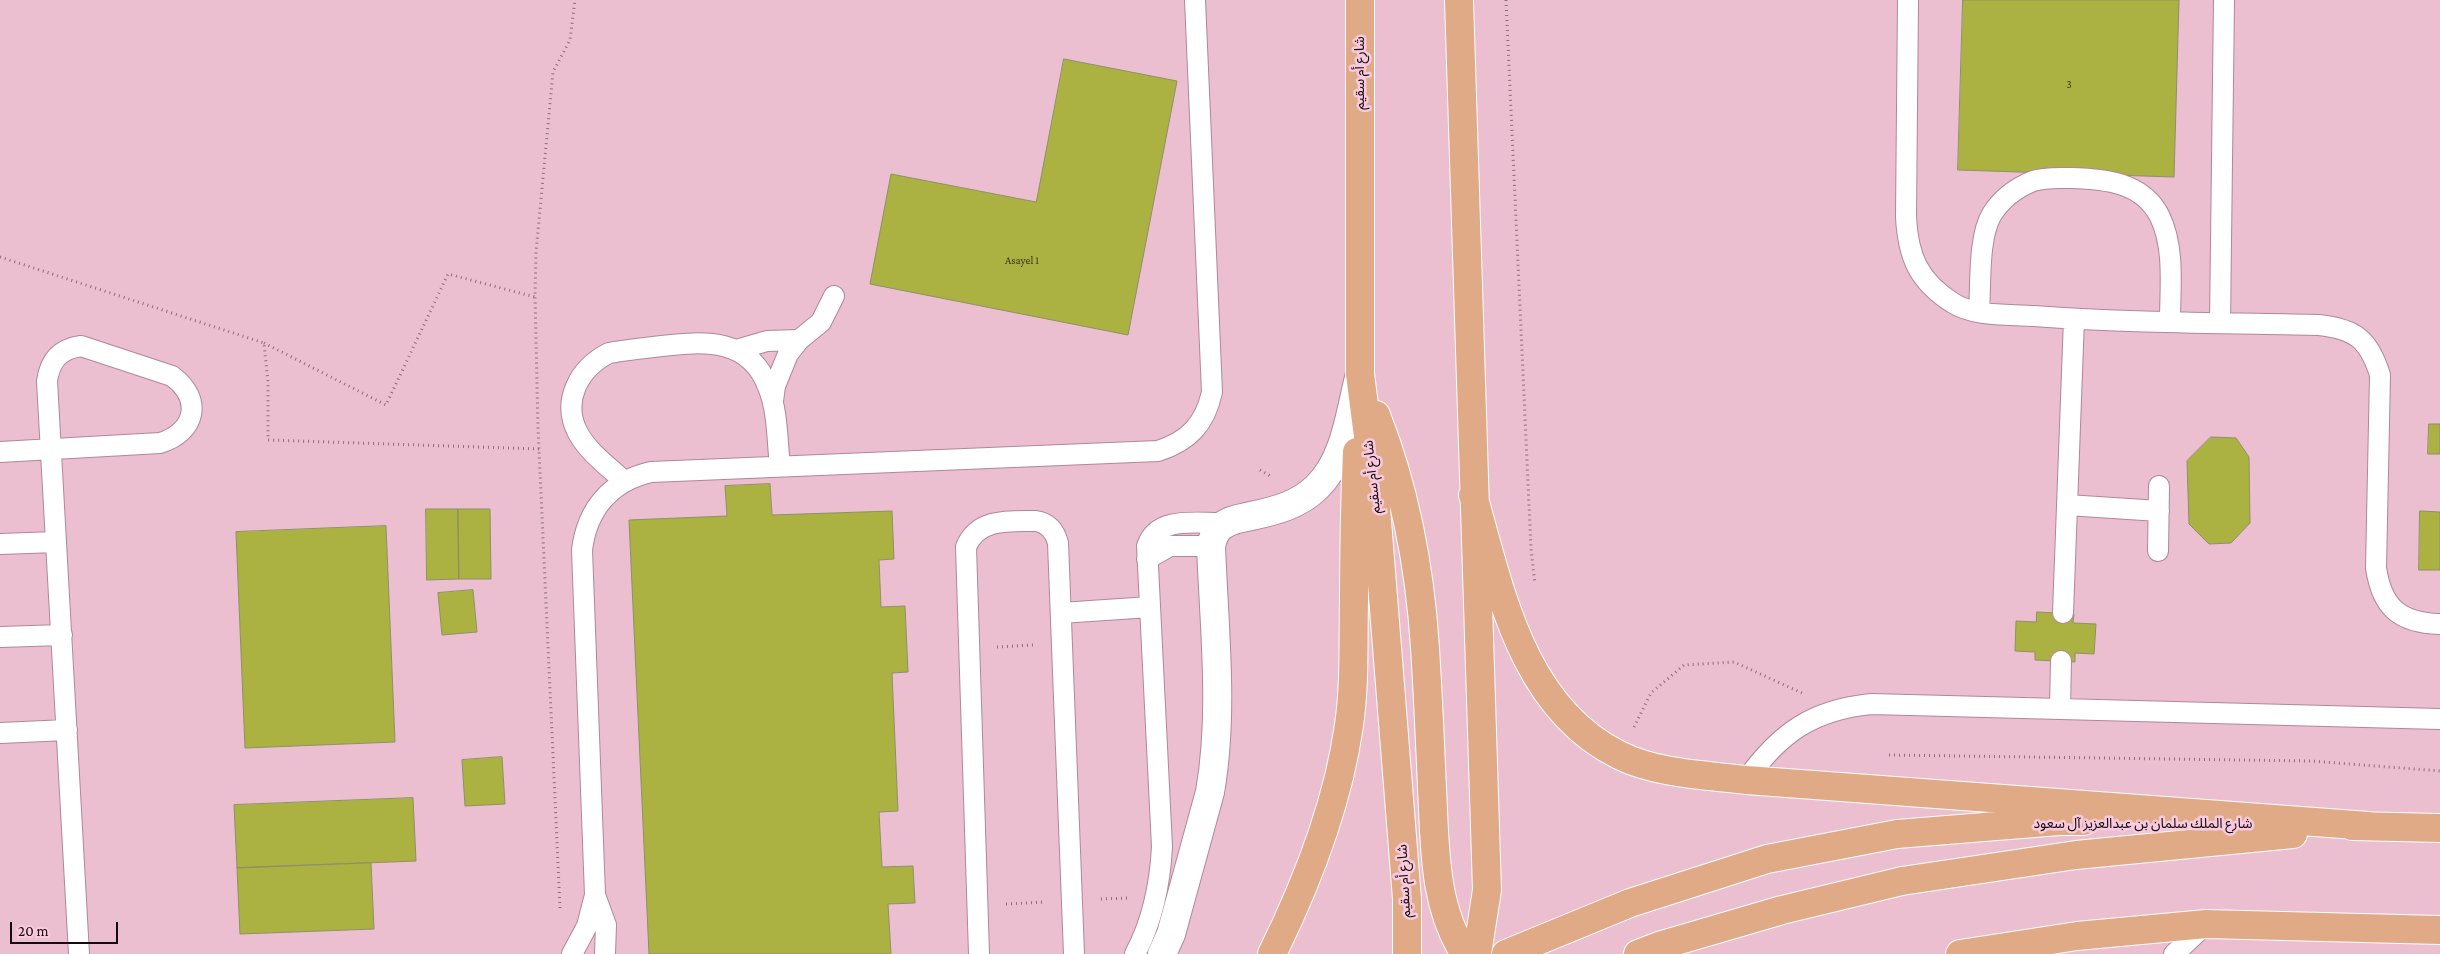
<!DOCTYPE html>
<html>
<head>
<meta charset="utf-8">
<style>
	body { margin:0 }
	#map { position:relative; width:2440px; height:954px; overflow:hidden; background:#ebbed0; font-family:"Crimson Pro",serif }
	canvas { display:block }
	.scale { position:absolute; left:10px; top:922px; width:108px; height:22px; box-sizing:border-box; border:2px solid #170910; border-top:0; padding-left:6px; font-size:15px; line-height:18px; white-space:nowrap; color:#170910; -webkit-text-stroke:4px #f8cadd; paint-order:stroke }
</style>
</head>
<body>
<div id="map">
<canvas width="2440" height="954"></canvas>
<div class="scale">20 m</div>
</div>
<script>
const ctx = document.querySelector('canvas').getContext('2d');
ctx.lineJoin = 'round';
function paint(path, color) { ctx.fillStyle = color; ctx.fill(path, 'evenodd'); }
function strokePath(path, color, width, dash) { ctx.strokeStyle = color; ctx.lineWidth = width; ctx.lineCap = dash ? 'butt' : 'round'; ctx.setLineDash(dash || []); ctx.stroke(path); }
function write(font, color, halo, rows, align = 'center') {
  ctx.font = font + ' "Crimson Pro","Noto Sans Arabic",serif'; ctx.lineWidth = 5; ctx.setLineDash([]); ctx.textBaseline = 'middle'; ctx.strokeStyle = halo; ctx.fillStyle = color; for (const [text, x, y, turn = 0] of rows) {
    ctx.save(); ctx.translate(x, y); ctx.rotate((+turn || 0) * Math.PI / 180); ctx.textAlign = isNaN(turn) ? turn : align; if (halo) ctx.strokeText(text, 0, 0); ctx.fillText(text, 0, 0); ctx.restore();
  }
}
const building = new Path2D(`
	M 1963,0 L 2179,0 L 2174,177 L 1958,170 Z
	M 1064,59 L 1177,81 L 1128,335 L 870,284 L 891,174 L 1036,202 Z
	M 2429,424 L 2440,424 L 2440,454 L 2428,454 Z
	M 2211,437 L 2236,438 L 2249,457 L 2250,523 L 2231,543 L 2209,544 L 2189,524 L 2187,461 Z
	M 770,484 L 772,515 L 892,511 L 894,559 L 879,560 L 881,607 L 905,606 L 908,672 L 892,673 L 898,811 L 879,812 L 882,867 L 913,866 L 915,903 L 888,904 L 891,954 L 649,954 L 629,520 L 727,516 L 725,486 Z
	M 426,509 L 458,509 L 459,579 L 427,580 Z
	M 458,509 L 490,509 L 491,579 L 459,579 Z
	M 2420,511 L 2440,512 L 2440,570 L 2419,570 Z
	M 386,526 L 395,742 L 245,748 L 236,532 Z
	M 473,590 L 477,632 L 442,635 L 438,593 Z
	M 2037,612 L 2074,614 L 2073,623 L 2096,624 L 2094,654 L 2075,653 L 2075,662 L 2035,660 L 2035,652 L 2015,651 L 2016,621 L 2036,622 Z
	M 502,757 L 505,804 L 465,806 L 462,760 Z
	M 413,798 L 416,861 L 237,868 L 234,805 Z
	M 371,863 L 374,929 L 240,934 L 237,868 Z`);
paint(building, '#acb241');
strokePath(building, '#8d9068', 1);
const service = new Path2D(`
	M 1908,0 L 1906,217 C 1908,256 1918,281 1953,303 C 1975,317 2009,314 2034,316 C 2129,323 2224,323 2319,325 C 2356,329 2369,340 2380,375 L 2376,568 C 2382,607 2399,623 2440,624
	M 1979,311 C 1981,284 1978,237 1992,214 C 2002,198 2016,188 2033,181 C 2045,177 2058,178 2071,178 C 2105,179 2143,182 2160,217 C 2175,248 2170,288 2170,322
	M 2220,323 L 2224,0
	M 736,350 L 767,341 L 799,340
	M 773,401 L 775,386 L 788,354 L 799,340 L 821,322 L 834,296
	M 0,452 L 160,443 C 196,432 203,399 172,376 L 81,346 C 60,349 50,360 47,381 C 58,572 68,763 79,954
	M 624,481 C 609,467 588,452 578,433 C 561,401 579,368 609,353 C 626,350 644,348 662,346 C 705,341 750,338 768,387 C 778,411 777,441 780,466
	M 2067,505 L 2159,511
	M 0,544 L 56,542
	M 2158,551 L 2159,486
	M 1147,559 L 1170,546 L 1211,546
	M 1061,613 L 1150,607
	M 2063,613 L 2074,319
	M 0,637 L 62,635
	M 2060,709 L 2061,661
	M 0,733 L 67,730
	M 1746,780 C 1780,733 1812,710 1871,704 L 2440,719
	M 595,895 L 606,925 L 605,954
	M 572,954 L 587,926 L 595,895 L 582,550 C 587,509 611,481 651,472 L 1158,451 C 1189,441 1205,424 1212,392 L 1195,0
	M 979,954 L 966,547 C 978,518 1009,521 1036,521 C 1048,523 1055,531 1058,543 L 1074,954
	M 1135,954 C 1153,920 1160,885 1162,847 L 1147,546 C 1158,515 1197,524 1225,523
	M 2174,954 L 2206,924`);
const minor = new Path2D(`
	M 1162,954 L 1171,934 L 1210,792 C 1224,712 1214,627 1211,546 C 1213,537 1216,528 1225,524 C 1232,519 1242,518 1251,516 C 1275,511 1299,505 1317,487 C 1346,459 1350,411 1360,374`);
const primary = new Path2D(`
	M 1360,0 L 1360,374 L 1374,483 L 1407,899 L 1407,954
	M 1459,0 L 1487,890 L 1477,954
	M 1376,415 C 1405,489 1420,568 1425,648 C 1428,695 1430,741 1432,788 C 1435,844 1433,906 1465,954
	M 1473,495 C 1500,590 1522,707 1619,755 C 1657,774 1705,775 1746,780 L 2369,826
	M 2352,826 L 2440,828
	M 1272,954 C 1307,883 1338,804 1349,725 C 1355,684 1353,642 1354,600 C 1354,551 1355,502 1357,452
	M 1506,954 L 1630,903 L 1767,859 L 1897,834 L 2059,821 L 2084,821
	M 1638,954 L 1659,946 L 1782,910 L 1902,881 L 2076,855 L 2293,834
	M 1960,954 L 2077,936 L 2206,924 L 2440,930`);
strokePath(service, '#b18799', 22);
strokePath(minor, '#b18799', 30);
strokePath(primary, '#fff', 30);
strokePath(new Path2D(`
	M 1506,0 L 1531,549 L 1535,584
	M 0,257 L 264,343 L 268,382 L 268,440 L 540,449
	M 264,343 L 386,405 L 448,274 L 535,297
	M 1260,470 L 1272,477
	M 997,647 L 1033,645
	M 1634,727 L 1651,693 L 1684,665 L 1734,662 L 1802,693
	M 1889,755 L 2311,761 L 2440,771
	M 1101,899 L 1127,898
	M 1006,904 L 1044,902
	M 560,908 L 538,428 L 535,297 L 536,252 L 553,72 L 570,40 L 575,0`), '#8e6e7c', 3, [1, 4]);
strokePath(service, '#fff', 20);
strokePath(minor, '#fff', 28);
strokePath(primary, '#e0aa86', 28);
write('11px', '#3c331c', null, [
	["3",2069,85],
	["Asayel 1",1022,261]
]);
write('14px', '#170910', '#f8cadd', [
	["شارع أم سقيم",1360,73,-90],
	["شارع أم سقيم",1372,477,-96],
	["شارع الملك سلمان بن عبدالعزيز آل سعود",2143,824],
	["شارع أم سقيم",1404,881,-93]
]);
</script>
</body>
</html>
